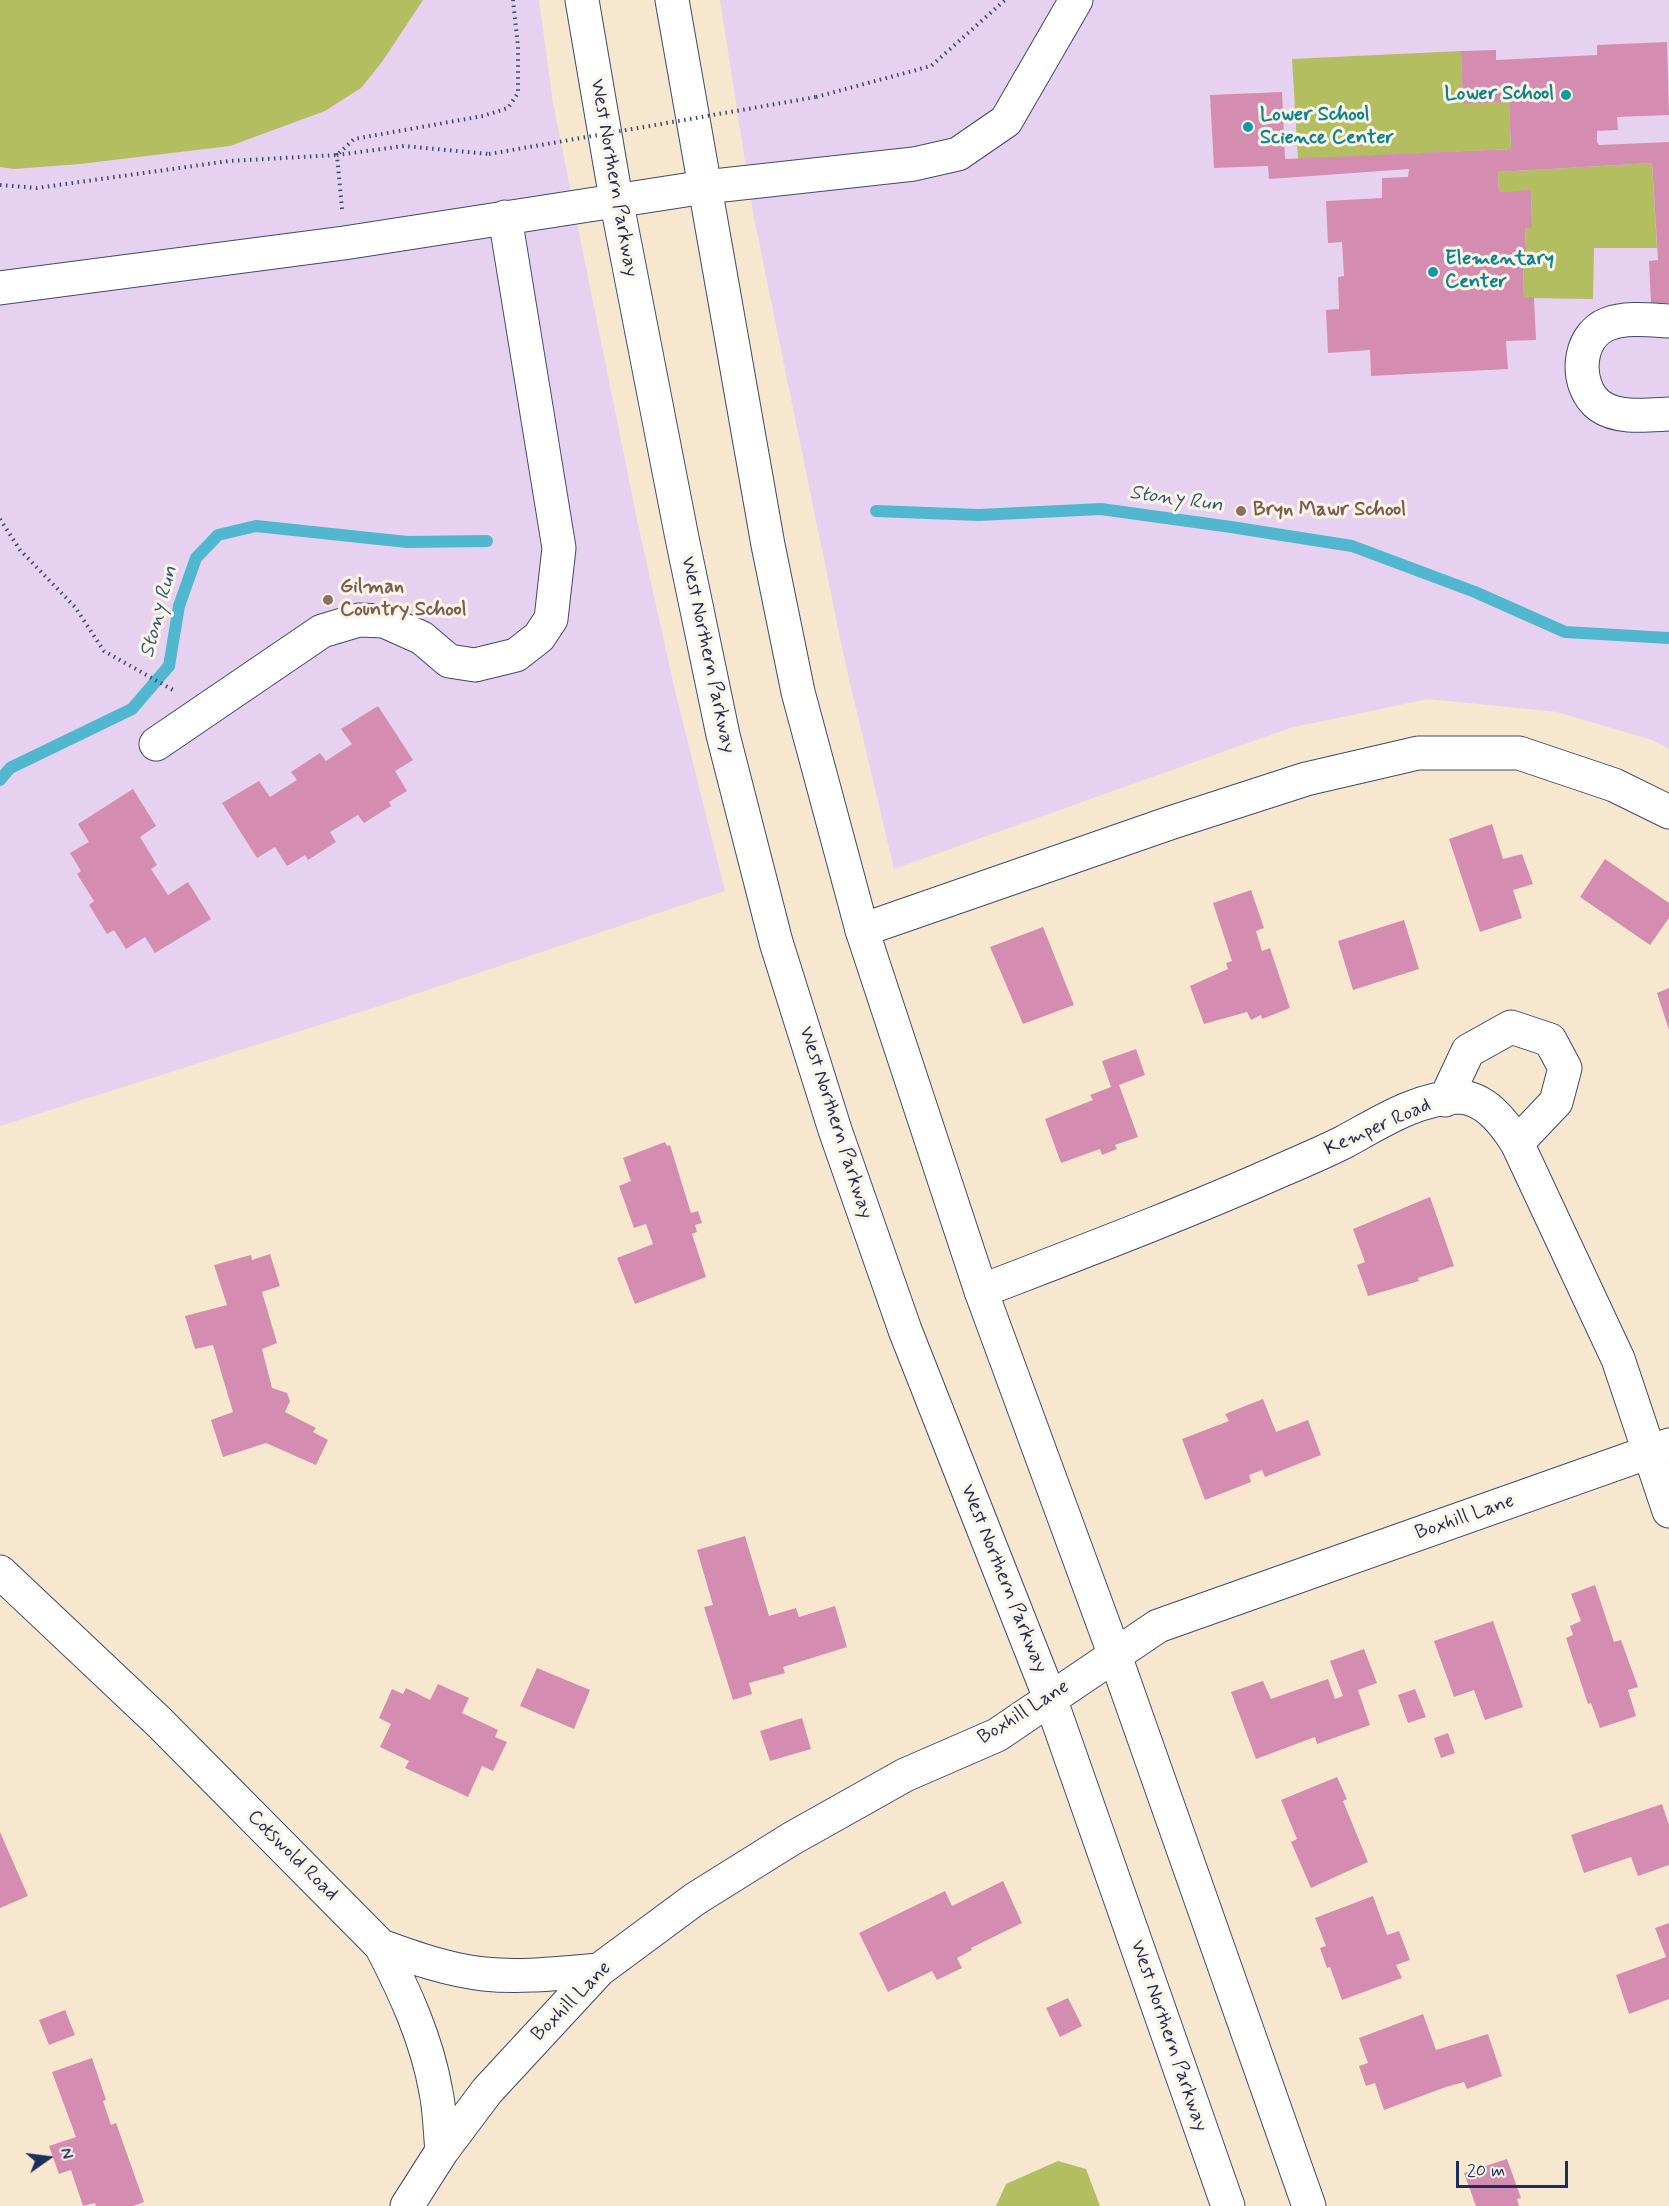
<!DOCTYPE html>
<html>
<head>
<meta charset="utf-8">
<style>
	body { margin:0 }
	#map { position:relative; width:1669px; height:2206px; overflow:hidden; background:#f7e7cf; font-family:Mynerve,sans-serif }
	canvas { display:block }
	.north { position:absolute; left:18px; top:2128px; width:60px; height:60px; -webkit-text-stroke:4px #fcf5e5; paint-order:stroke; rotate:76deg; font-size:16px; font-weight:700; line-height:24px; text-align:center; color:#1b2f5e }
	.north::after { content:''; display:block; margin:auto; width:21px; height:27px; background:#1b2f5e; clip-path:polygon(50% 0,100% 100%,50% 72%,0 100%) }
	.scale { position:absolute; left:1456px; top:2161px; width:112px; height:27px; box-sizing:border-box; border:3px solid #1b2f5e; border-top:0; padding-left:8px; font-size:18px; line-height:21px; white-space:nowrap; color:#1b2f5e; -webkit-text-stroke:4px #fcf5e5; paint-order:stroke }
</style>
</head>
<body>
<div id="map">
<canvas width="1669" height="2206"></canvas>
<div class="north">N</div>
<div class="scale">20 m</div>
</div>
<script>
const ctx = document.querySelector('canvas').getContext('2d');
ctx.lineJoin = 'round';
function paint(path, color) { ctx.fillStyle = color; ctx.fill(path, 'evenodd'); }
function strokePath(path, color, width, dash) { ctx.strokeStyle = color; ctx.lineWidth = width; ctx.lineCap = dash ? 'butt' : 'round'; ctx.setLineDash(dash || []); ctx.stroke(path); }
function write(font, color, halo, rows, align = 'center') {
  ctx.font = font + ' Mynerve,sans-serif'; ctx.lineWidth = 6; ctx.setLineDash([]); ctx.textBaseline = 'middle'; ctx.strokeStyle = halo; ctx.fillStyle = color; for (const [text, x, y, turn = 0] of rows) {
    ctx.save(); ctx.translate(x, y); ctx.rotate((+turn || 0) * Math.PI / 180); ctx.textAlign = isNaN(turn) ? turn : align; if (halo) ctx.strokeText(text, 0, 0); ctx.fillText(text, 0, 0); ctx.restore();
  }
}
paint(new Path2D(`
	M 0,0 L 539,0 L 553,103 L 636,515 L 674,686 L 725,891 L 392,1002 L 0,1126 Z
	M 720,0 L 1669,0 L 1669,749 L 1652,740 L 1557,712 L 1428,699 L 1290,728 L 894,869 L 845,662 L 753,213 Z`), '#e6d2f0');
paint(new Path2D(`
	M 0,0 L 423,0 L 382,62 L 361,88 L 325,111 L 230,146 L 80,164 L 14,169 L 0,167 Z
	M 1461,51 L 1463,103 L 1509,102 L 1511,149 L 1298,159 L 1292,59 Z
	M 1652,163 L 1657,248 L 1594,248 L 1593,299 L 1524,298 L 1523,267 L 1527,266 L 1525,228 L 1532,228 L 1531,191 L 1499,192 L 1498,172 Z
	M 1058,2161 L 1086,2169 L 1100,2206 L 996,2206 L 1006,2184 Z`), '#b2be60');
strokePath(new Path2D(`
	M 876,511 L 979,515 L 1101,509 L 1231,527 L 1352,546 L 1475,592 L 1565,632 L 1669,638
	M 0,780 L 10,768 L 132,709 L 169,666 L 179,606 L 196,558 L 218,535 L 256,526 L 407,542 L 487,541`), '#50b7cf', 12);
paint(new Path2D(`
	M 1667,42 L 1669,115 L 1617,117 L 1618,130 L 1597,131 L 1597,142 L 1599,145 L 1669,142 L 1669,303 L 1651,304 L 1649,261 L 1658,260 L 1652,163 L 1498,172 L 1499,192 L 1531,190 L 1532,228 L 1525,228 L 1527,267 L 1523,267 L 1524,298 L 1534,297 L 1536,340 L 1506,341 L 1508,369 L 1371,376 L 1370,350 L 1328,353 L 1326,310 L 1339,309 L 1338,277 L 1344,276 L 1342,242 L 1328,243 L 1326,201 L 1382,198 L 1382,178 L 1408,177 L 1409,169 L 1269,179 L 1268,166 L 1214,168 L 1210,95 L 1282,92 L 1285,159 L 1511,149 L 1509,102 L 1463,104 L 1461,51 L 1496,50 L 1496,60 L 1597,55 L 1597,45 Z
	M 378,706 L 413,760 L 395,771 L 407,791 L 389,802 L 391,806 L 364,823 L 358,815 L 330,832 L 336,842 L 308,860 L 305,855 L 287,866 L 275,847 L 257,858 L 222,803 L 259,781 L 270,797 L 297,780 L 291,772 L 320,753 L 326,761 L 352,744 L 341,729 Z
	M 133,789 L 156,826 L 140,837 L 157,865 L 151,869 L 168,895 L 188,882 L 211,919 L 155,953 L 145,937 L 126,949 L 114,930 L 107,934 L 89,905 L 94,901 L 77,874 L 81,871 L 70,853 L 89,842 L 78,824 Z
	M 1492,824 L 1503,859 L 1522,854 L 1533,884 L 1513,890 L 1522,918 L 1480,932 L 1449,839 Z
	M 1605,859 L 1669,903 L 1669,918 L 1650,945 L 1580,897 Z
	M 1251,890 L 1264,928 L 1256,931 L 1262,951 L 1270,948 L 1290,1008 L 1262,1019 L 1261,1015 L 1251,1020 L 1247,1012 L 1204,1024 L 1190,986 L 1228,969 L 1226,963 L 1232,961 L 1213,903 Z
	M 1404,920 L 1419,969 L 1353,990 L 1338,941 Z
	M 1043,927 L 1074,1005 L 1023,1024 L 990,947 Z
	M 1669,988 L 1669,1030 L 1657,993 Z
	M 1136,1049 L 1145,1075 L 1119,1085 L 1138,1137 L 1115,1145 L 1117,1149 L 1102,1155 L 1100,1149 L 1061,1163 L 1045,1119 L 1093,1100 L 1090,1095 L 1111,1087 L 1102,1061 Z
	M 665,1142 L 667,1146 L 670,1145 L 691,1213 L 698,1211 L 702,1223 L 695,1225 L 697,1232 L 692,1234 L 706,1277 L 635,1304 L 617,1258 L 653,1244 L 646,1224 L 634,1228 L 619,1186 L 631,1181 L 623,1158 Z
	M 1430,1197 L 1454,1266 L 1418,1278 L 1419,1281 L 1368,1296 L 1357,1265 L 1365,1262 L 1353,1229 Z
	M 270,1254 L 280,1286 L 262,1292 L 277,1343 L 262,1349 L 272,1388 L 287,1393 L 290,1401 L 285,1412 L 316,1428 L 313,1432 L 328,1440 L 316,1465 L 266,1443 L 223,1457 L 211,1420 L 233,1412 L 213,1345 L 195,1349 L 185,1316 L 227,1305 L 214,1265 L 251,1255 L 252,1260 Z
	M 1263,1399 L 1276,1432 L 1308,1420 L 1321,1455 L 1265,1477 L 1262,1470 L 1249,1475 L 1251,1482 L 1205,1500 L 1182,1439 L 1229,1421 L 1225,1414 Z
	M 745,1536 L 769,1616 L 796,1608 L 799,1617 L 835,1606 L 847,1647 L 783,1667 L 785,1673 L 749,1683 L 752,1694 L 733,1700 L 704,1607 L 713,1605 L 697,1550 Z
	M 1595,1585 L 1614,1642 L 1621,1640 L 1638,1687 L 1628,1690 L 1636,1716 L 1600,1728 L 1591,1703 L 1588,1704 L 1566,1638 L 1573,1635 L 1570,1626 L 1581,1621 L 1571,1594 Z
	M 1493,1621 L 1523,1707 L 1485,1720 L 1474,1690 L 1454,1697 L 1434,1641 Z
	M 1364,1649 L 1377,1683 L 1358,1690 L 1370,1725 L 1317,1744 L 1315,1737 L 1256,1759 L 1231,1692 L 1263,1681 L 1271,1699 L 1328,1679 L 1335,1699 L 1343,1696 L 1330,1661 Z
	M 537,1668 L 590,1690 L 574,1729 L 520,1706 Z
	M 438,1684 L 469,1698 L 462,1713 L 498,1730 L 495,1737 L 507,1742 L 493,1771 L 482,1766 L 468,1797 L 405,1768 L 409,1761 L 380,1747 L 391,1724 L 379,1718 L 392,1689 L 403,1694 L 406,1688 L 430,1700 Z
	M 1415,1689 L 1426,1717 L 1408,1723 L 1398,1695 Z
	M 802,1718 L 811,1749 L 770,1761 L 760,1731 Z
	M 1448,1733 L 1455,1753 L 1441,1758 L 1434,1738 Z
	M 1337,1777 L 1347,1799 L 1343,1801 L 1368,1862 L 1311,1888 L 1291,1842 L 1297,1839 L 1281,1800 Z
	M 1662,1804 L 1669,1825 L 1669,1865 L 1638,1876 L 1631,1857 L 1584,1873 L 1571,1835 Z
	M 0,1832 L 28,1896 L 0,1908 Z
	M 1003,1881 L 1022,1923 L 971,1948 L 972,1950 L 957,1958 L 962,1968 L 937,1980 L 932,1971 L 888,1992 L 859,1933 L 945,1891 L 952,1906 Z
	M 1373,1896 L 1387,1935 L 1399,1931 L 1410,1960 L 1396,1965 L 1402,1978 L 1342,2000 L 1330,1967 L 1327,1968 L 1320,1948 L 1326,1946 L 1315,1918 Z
	M 1669,1923 L 1669,1999 L 1629,2014 L 1616,1975 L 1666,1957 L 1655,1928 Z
	M 1068,1998 L 1082,2026 L 1060,2037 L 1046,2008 Z
	M 65,2010 L 75,2035 L 49,2045 L 39,2020 Z
	M 1423,2014 L 1436,2050 L 1488,2034 L 1502,2076 L 1467,2089 L 1464,2082 L 1446,2087 L 1384,2110 L 1375,2083 L 1366,2086 L 1359,2066 L 1368,2063 L 1359,2038 Z
	M 92,2058 L 106,2100 L 103,2101 L 111,2125 L 116,2123 L 144,2202 L 133,2206 L 96,2206 L 95,2203 L 83,2206 L 71,2170 L 59,2174 L 49,2146 L 76,2137 L 52,2072 Z
	M 1507,2159 L 1521,2198 L 1517,2199 L 1519,2206 L 1476,2206 L 1464,2173 Z`), '#d48db1');
const minor = new Path2D(`
	M 0,288 L 344,243 L 705,187 L 914,164 L 958,154 L 1006,121 L 1076,0
	M 1669,321 C 1650,320 1626,317 1608,324 C 1576,336 1574,387 1600,406 C 1618,419 1648,415 1669,414
	M 156,744 L 322,631 L 359,620 L 384,621 L 422,638 L 449,661 L 475,665 L 516,655 L 539,637 L 551,619 L 559,548 L 505,217
	M 862,930 L 1170,823 L 1306,779 L 1418,753 L 1519,753 L 1614,785 L 1669,812
	M 1445,1100 L 1468,1051 L 1511,1027 L 1550,1040 L 1565,1068 L 1556,1102 L 1517,1143
	M 981,1291 C 1082,1252 1183,1214 1282,1170 C 1303,1161 1324,1152 1344,1142 C 1379,1123 1417,1098 1458,1097 C 1485,1097 1504,1123 1517,1143 L 1618,1359 L 1669,1511
	M 0,1572 L 159,1722 L 381,1946 C 405,1992 427,2040 436,2092 C 440,2111 440,2132 442,2151
	M 381,1946 C 414,1958 448,1970 484,1974 C 522,1978 561,1973 599,1970
	M 407,2206 L 442,2151 L 487,2091 L 599,1970 L 695,1899 L 791,1839 L 905,1775 L 997,1735 L 1158,1626 L 1669,1445`);
const major = new Path2D(`
	M 582,0 L 616,199 L 682,538 L 723,735 L 776,942 L 835,1130 L 905,1330 L 1050,1698 L 1228,2206
	M 672,0 L 768,545 L 798,692 L 862,930 L 981,1291 L 1114,1653 L 1309,2206`);
strokePath(minor, '#3c4b6f', 35);
strokePath(major, '#3c4b6f', 35);
strokePath(new Path2D(`
	M 816,97 L 931,66 L 1005,0
	M 0,185 L 37,188 L 229,161 L 337,155 L 354,139 L 483,116 L 508,108 L 518,93 L 518,47 L 513,0
	M 342,209 L 337,155 L 404,146 L 489,154
	M 0,519 L 20,550 L 75,607 L 104,651 L 173,690`), '#3c4b6f', 4, [1.5, 4.5]);
strokePath(minor, '#fff', 33);
strokePath(major, '#fff', 33);
strokePath(new Path2D(`
	M 489,154 L 816,97`), '#3c4b6f', 4, [1.5, 4.5]);
for (const [x, y, r, color] of [
	[1566,95,6,"#0f9aa8"],
	[1248,127,6,"#0f9aa8"],
	[1433,272,6,"#0f9aa8"],
	[1241,511,6,"#8d6e63"],
	[328,600,6,"#8d6e63"]
]) { const dot = new Path2D(); dot.arc(x, y, r, 0, 2 * Math.PI); ctx.fillStyle = color; ctx.fill(dot); strokePath(dot, '#fcf5e5', 2); }
write('bold 20px', '#0d838f', '#fcf5e5', [
	["Lower School",1554,95,"right"],
	["Lower School",1260,116],
	["Science Center",1260,139],
	["Elementary",1445,260],
	["Center",1445,283]
], 'left');
write('20px', '#1b2f5e', '#fcf5e5', [
	["West Northern Parkway",613,178,80],
	["West Northern Parkway",707,655,78],
	["West Northern Parkway",835,1123,72],
	["Kemper Road",1378,1128,-24],
	["Boxhill Lane",1465,1518,-19],
	["West Northern Parkway",1003,1579,68],
	["Boxhill Lane",1024,1713,-32],
	["Cotswold Road",292,1856,45],
	["Boxhill Lane",572,2002,-45],
	["West Northern Parkway",1168,2036,71]
]);
write('bold 20px', '#785e54', '#fcf5e5', [
	["Bryn Mawr School",1253,511],
	["Gilman",340,588],
	["Country School",340,611]
], 'left');
write('italic 21px', '#2b5880', '#fcf5e5', [
	["Stony Run",1176,500,8],
	["Stony Run",160,612,-75]
]);
</script>
</body>
</html>
